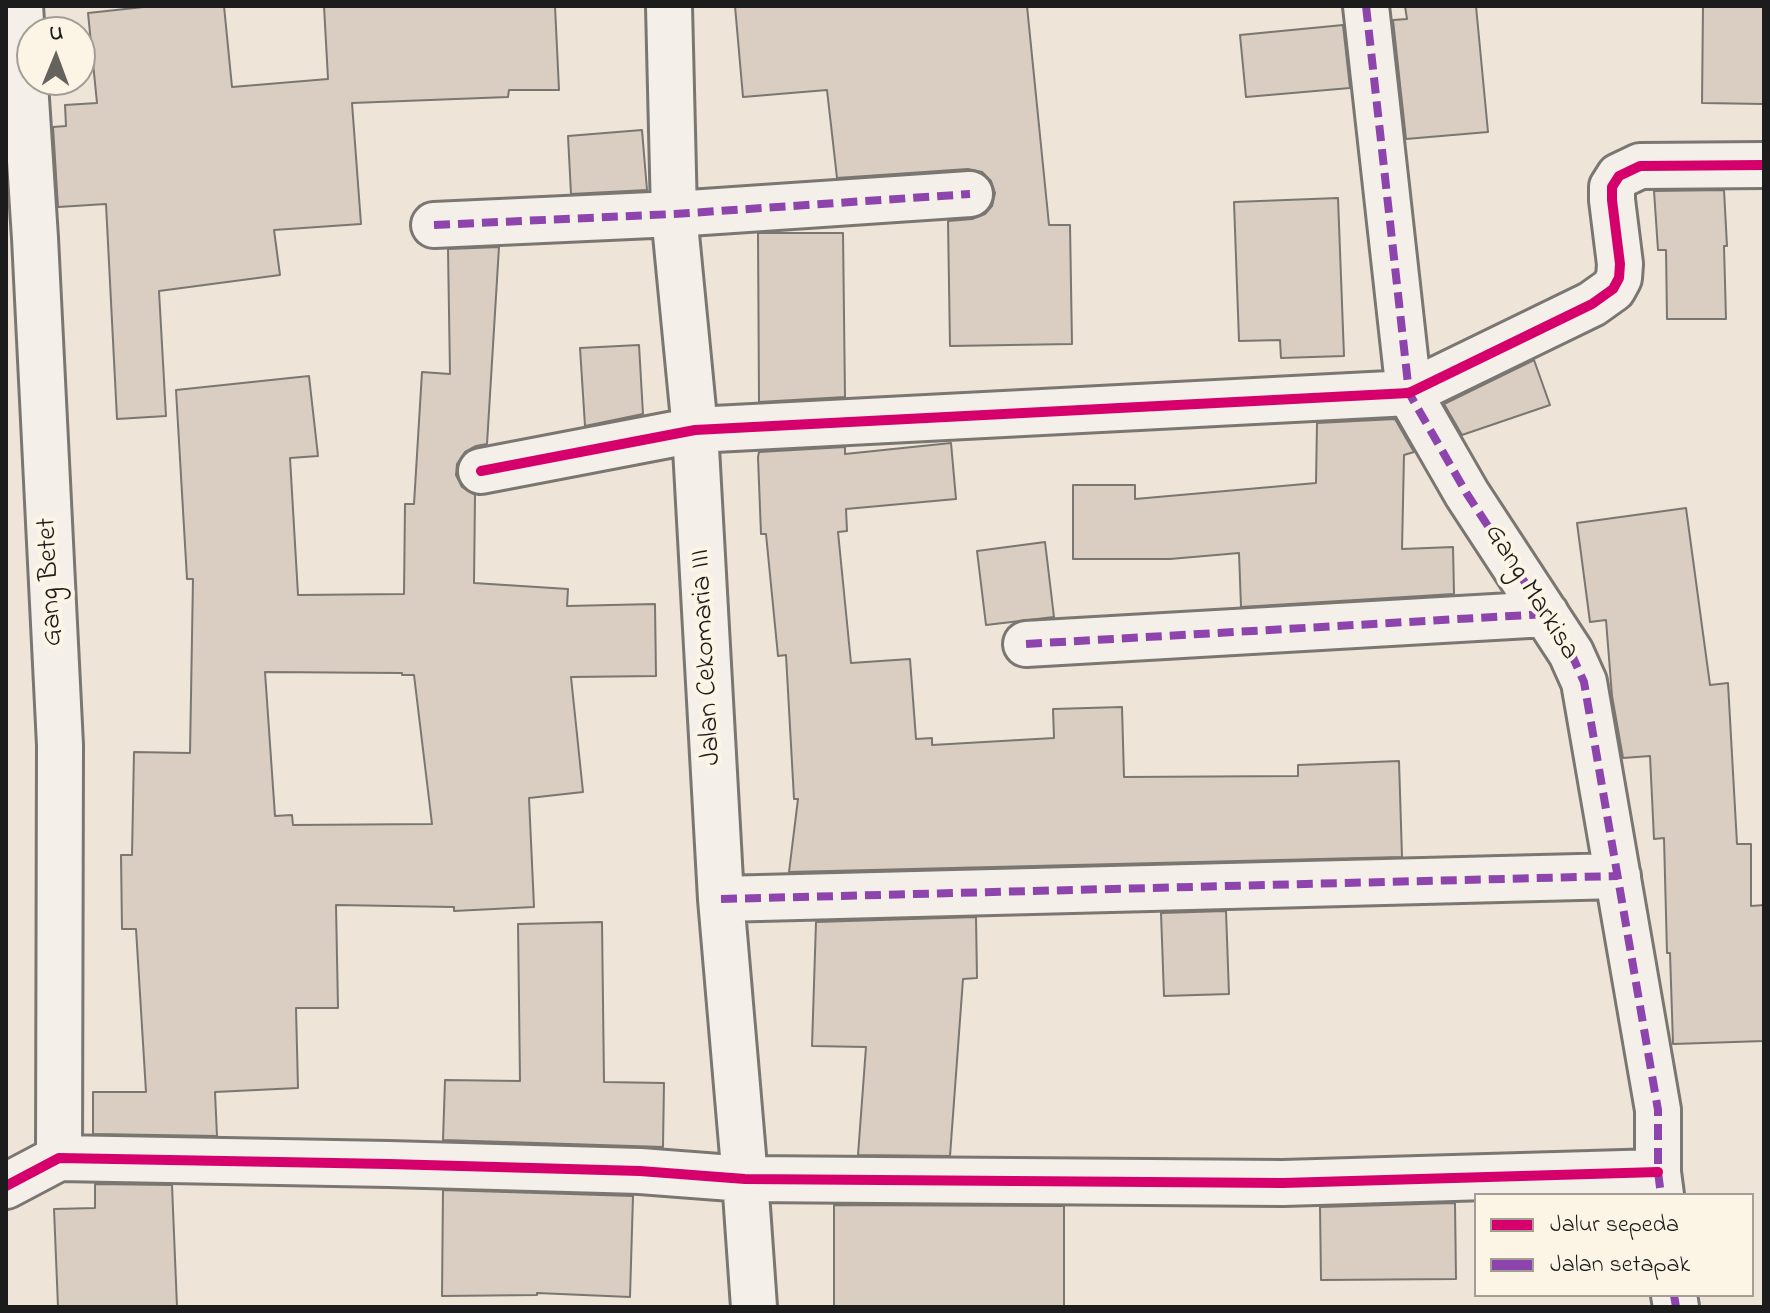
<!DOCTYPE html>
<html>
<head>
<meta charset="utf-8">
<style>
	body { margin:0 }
	#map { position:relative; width:1770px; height:1313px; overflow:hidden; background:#eee4d8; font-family:"Indie Flower",sans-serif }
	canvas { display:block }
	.frame { position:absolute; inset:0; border:8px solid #1c1c1c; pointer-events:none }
	.legend { position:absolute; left:1474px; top:1193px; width:280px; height:104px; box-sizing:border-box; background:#fcf5e5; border:2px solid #a29e95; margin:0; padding:10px 14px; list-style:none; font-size:24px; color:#1c1c1c }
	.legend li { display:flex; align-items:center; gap:16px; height:40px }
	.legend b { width:40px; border:2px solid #a29e95 }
	.north { position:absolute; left:16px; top:16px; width:80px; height:80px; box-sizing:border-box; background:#fcf5e5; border:2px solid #a29e95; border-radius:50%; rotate:1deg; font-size:22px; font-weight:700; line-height:32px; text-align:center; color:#1c1c1c }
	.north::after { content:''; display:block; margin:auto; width:28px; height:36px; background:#66625e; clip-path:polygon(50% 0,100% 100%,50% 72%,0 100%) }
</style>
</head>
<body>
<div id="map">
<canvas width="1770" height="1313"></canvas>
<div class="frame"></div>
<ul class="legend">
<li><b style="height:10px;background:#d6006c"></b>Jalur sepeda</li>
<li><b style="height:10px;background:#8e44ad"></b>Jalan setapak</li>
</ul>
<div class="north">U</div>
</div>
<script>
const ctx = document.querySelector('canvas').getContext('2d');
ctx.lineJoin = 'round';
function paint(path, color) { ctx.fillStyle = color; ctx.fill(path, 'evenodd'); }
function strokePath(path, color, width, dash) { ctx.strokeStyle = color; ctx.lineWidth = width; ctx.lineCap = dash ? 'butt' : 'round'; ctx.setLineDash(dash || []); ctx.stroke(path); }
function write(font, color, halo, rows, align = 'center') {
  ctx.font = font + ' "Indie Flower",sans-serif'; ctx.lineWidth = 8; ctx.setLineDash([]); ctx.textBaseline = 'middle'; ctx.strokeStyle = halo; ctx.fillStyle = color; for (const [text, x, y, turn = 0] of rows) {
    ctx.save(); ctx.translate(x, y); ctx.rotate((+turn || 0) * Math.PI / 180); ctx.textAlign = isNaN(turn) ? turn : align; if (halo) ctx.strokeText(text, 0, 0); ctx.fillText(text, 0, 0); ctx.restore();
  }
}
const building = new Path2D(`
	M 153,6 L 224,6 L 232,87 L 328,79 L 324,6 L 555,6 L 559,90 L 509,90 L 508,97 L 352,103 L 361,224 L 274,230 L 280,275 L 159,291 L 166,416 L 117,419 L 106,204 L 58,207 L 53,127 L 66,126 L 65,105 L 97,103 L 88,13 Z
	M 735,6 L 1027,6 L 1049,225 L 1070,225 L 1072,344 L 950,346 L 948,221 L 972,219 L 985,214 L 992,206 L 995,193 L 991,181 L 982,172 L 968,169 L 837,178 L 827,90 L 743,97 Z
	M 1405,6 L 1476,6 L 1488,132 L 1406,139 L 1393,20 L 1407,19 Z
	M 1703,6 L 1764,6 L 1764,104 L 1702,103 Z
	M 1343,25 L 1350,88 L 1246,97 L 1240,35 Z
	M 642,130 L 647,190 L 571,194 L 568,136 Z
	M 1724,190 L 1727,246 L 1724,246 L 1726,319 L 1667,319 L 1666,250 L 1658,250 L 1654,191 Z
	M 1338,198 L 1344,356 L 1281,358 L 1280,340 L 1239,341 L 1234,202 Z
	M 758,233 L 843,233 L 845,397 L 759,402 Z
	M 499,247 L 487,444 L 476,446 L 465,452 L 457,464 L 456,475 L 462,487 L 475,495 L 474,583 L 568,589 L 567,606 L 655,604 L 656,676 L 571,677 L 583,792 L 529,798 L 534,907 L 454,911 L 454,907 L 336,905 L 338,1008 L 296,1008 L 298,1088 L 215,1092 L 217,1136 L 93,1134 L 93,1092 L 146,1092 L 136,929 L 122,929 L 121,855 L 132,855 L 134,752 L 190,753 L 193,579 L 187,579 L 176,390 L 309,376 L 318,456 L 290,458 L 298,595 L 404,594 L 405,504 L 414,504 L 422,372 L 450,374 L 448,249 ZM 265,672 L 402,673 L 402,675 L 414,675 L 432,824 L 293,825 L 292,815 L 275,816 Z
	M 639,345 L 643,414 L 585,426 L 580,348 Z
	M 1534,360 L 1550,405 L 1462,435 L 1444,404 Z
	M 1395,419 L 1414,452 L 1404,455 L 1402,549 L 1453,547 L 1454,594 L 1241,607 L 1239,553 L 1170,559 L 1073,559 L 1073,485 L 1135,485 L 1135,499 L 1316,483 L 1317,423 Z
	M 951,443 L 956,499 L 846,509 L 847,531 L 838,532 L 851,663 L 910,659 L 916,739 L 932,738 L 932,745 L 1054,738 L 1053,709 L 1122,707 L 1124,777 L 1298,776 L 1298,765 L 1399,761 L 1402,857 L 789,872 L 798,799 L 794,799 L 786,655 L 778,656 L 766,534 L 761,534 L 758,457 L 759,452 L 845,447 L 845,454 Z
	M 1686,508 L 1710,685 L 1728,683 L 1737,844 L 1751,844 L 1751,906 L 1764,905 L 1764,1041 L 1673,1044 L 1670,953 L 1667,953 L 1664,838 L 1654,839 L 1650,756 L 1623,758 L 1612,696 L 1606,620 L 1590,622 L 1577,523 Z
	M 1045,542 L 1054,617 L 986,625 L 977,551 Z
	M 1226,911 L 1229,994 L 1164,996 L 1161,913 Z
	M 976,917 L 977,978 L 963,979 L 950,1156 L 858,1155 L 866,1047 L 812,1046 L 816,922 Z
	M 602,922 L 604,1082 L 664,1083 L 663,1147 L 443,1140 L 445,1080 L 520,1081 L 518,924 Z
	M 95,1184 L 172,1185 L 177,1307 L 58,1307 L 54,1209 L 95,1208 Z
	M 443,1190 L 633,1196 L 630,1297 L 537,1293 L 537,1295 L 442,1296 Z
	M 1455,1203 L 1456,1279 L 1321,1280 L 1320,1207 Z
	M 834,1205 L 1064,1206 L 1064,1307 L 834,1307 Z`);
paint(building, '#dacdc2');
strokePath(building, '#7a7671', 2);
const street = new Path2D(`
	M 20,6 L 35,238 L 60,745 L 59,1158
	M 669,6 L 674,214 L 695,430 L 721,899 L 745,1179 L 754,1307
	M 1366,6 L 1409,393 L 1467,494 L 1571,653 L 1584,682 L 1658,1110 L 1658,1172 L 1661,1195
	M 434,225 L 674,214 L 970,194
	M 481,471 L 695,430 L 1409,393 L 1592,304 L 1613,289 L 1619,278 L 1620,264 L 1612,200 L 1612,187 L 1619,176 L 1640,166 L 1764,165
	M 1026,644 L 1546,614
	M 721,899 L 1618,876
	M 6,1186 L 59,1158 L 389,1164 L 640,1171 L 745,1179 L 1283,1183 L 1658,1172
	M 1674,1295 L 1676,1307`);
strokePath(street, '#7a7671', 50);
strokePath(street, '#f4f0e9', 44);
strokePath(new Path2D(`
	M 1366,6 L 1409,393 L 1467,494 L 1571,653 L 1584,682 L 1658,1110 L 1658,1172 L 1661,1195
	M 434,225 L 674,214 L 970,194
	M 1026,644 L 1546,614
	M 721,899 L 1618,876
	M 1674,1295 L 1676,1307`), '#8e44ad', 8, [16, 8]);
strokePath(new Path2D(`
	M 481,471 L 695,430 L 1409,393 L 1592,304 L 1613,289 L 1619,278 L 1620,264 L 1612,200 L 1612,187 L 1619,176 L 1640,166 L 1764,165
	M 6,1186 L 59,1158 L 389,1164 L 640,1171 L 745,1179 L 1283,1183 L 1658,1172`), '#d6006c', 10);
write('28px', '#1c1c1c', '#fcf5e5', [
	["Gang Betet",52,582,-93],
	["Gang Markisa",1530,593,58],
	["Jalan Cekomaria III",708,657,-93]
]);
</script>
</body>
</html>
